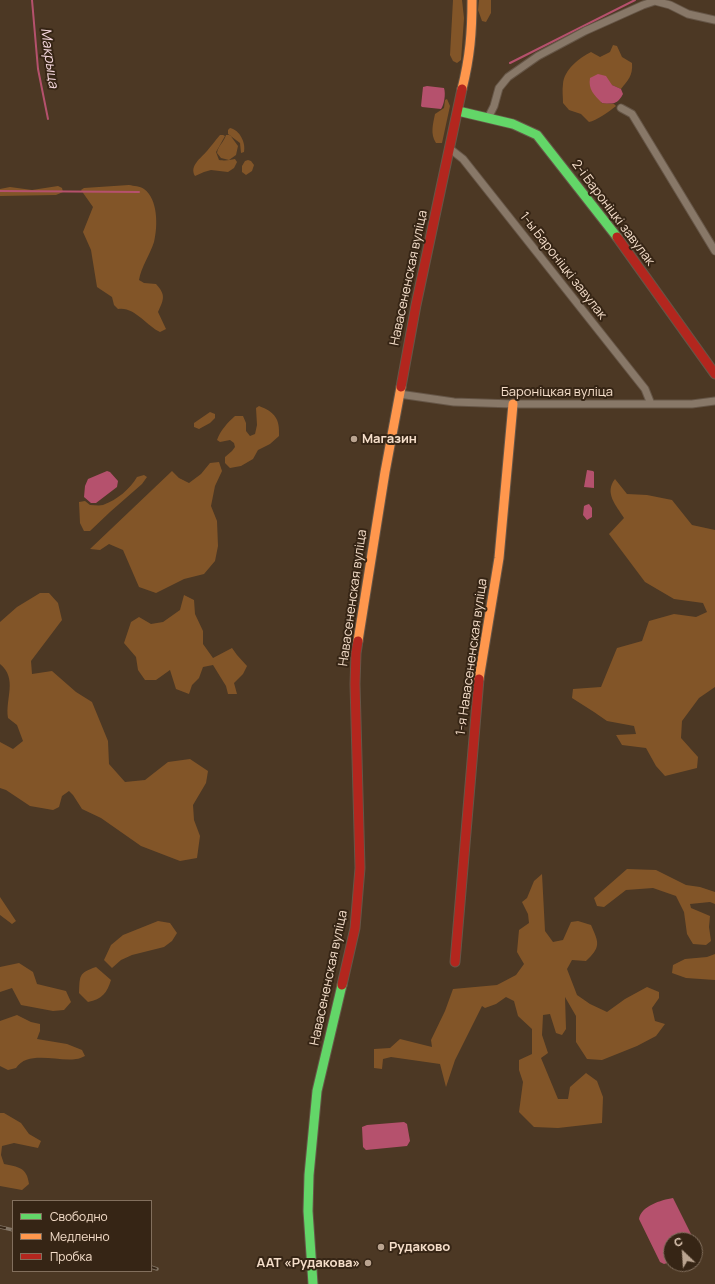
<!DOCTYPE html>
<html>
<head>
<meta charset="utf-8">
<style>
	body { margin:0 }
	#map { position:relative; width:715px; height:1284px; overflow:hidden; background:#4c3824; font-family:Manrope,sans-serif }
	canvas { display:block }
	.legend { position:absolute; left:12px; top:1200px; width:140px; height:72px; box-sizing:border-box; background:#362515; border:1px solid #826f5d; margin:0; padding:5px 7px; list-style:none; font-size:12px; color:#f5deca }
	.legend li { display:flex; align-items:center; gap:8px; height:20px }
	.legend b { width:20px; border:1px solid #826f5d }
	.north { position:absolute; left:663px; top:1232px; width:40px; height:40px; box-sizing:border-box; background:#362515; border:1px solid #826f5d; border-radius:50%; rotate:335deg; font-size:11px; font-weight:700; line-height:16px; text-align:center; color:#f5deca }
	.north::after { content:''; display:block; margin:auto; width:14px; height:18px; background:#baa490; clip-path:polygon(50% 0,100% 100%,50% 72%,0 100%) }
</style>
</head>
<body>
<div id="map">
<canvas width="715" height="1284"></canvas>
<ul class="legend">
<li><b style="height:5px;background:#63d668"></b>Свободно</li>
<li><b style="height:5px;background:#ff974d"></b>Медленно</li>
<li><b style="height:5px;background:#b3261e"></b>Пробка</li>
</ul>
<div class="north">С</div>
</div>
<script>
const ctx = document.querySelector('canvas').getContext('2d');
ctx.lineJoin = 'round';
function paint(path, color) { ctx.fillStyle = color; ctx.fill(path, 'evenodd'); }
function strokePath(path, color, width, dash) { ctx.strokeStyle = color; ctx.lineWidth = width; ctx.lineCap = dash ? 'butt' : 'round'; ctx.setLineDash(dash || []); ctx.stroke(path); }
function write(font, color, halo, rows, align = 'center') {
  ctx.font = font + ' Manrope,sans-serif'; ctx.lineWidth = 4; ctx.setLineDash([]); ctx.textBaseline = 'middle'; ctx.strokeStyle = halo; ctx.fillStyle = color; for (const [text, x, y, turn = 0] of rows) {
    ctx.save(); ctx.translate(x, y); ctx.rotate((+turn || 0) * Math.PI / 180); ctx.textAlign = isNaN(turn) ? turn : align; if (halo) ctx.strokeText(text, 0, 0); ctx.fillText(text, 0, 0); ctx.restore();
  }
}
paint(new Path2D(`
	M 453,0 L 462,0 L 464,18 L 461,60 L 457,63 L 453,61 L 450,55 Z
	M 479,0 L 491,0 L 491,13 L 486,22 L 482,21 L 478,10 Z
	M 613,45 L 617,46 L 622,57 L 632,63 C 633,76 628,80 621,89 L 612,85 L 601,103 L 614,104 L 616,106 C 610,111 596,121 589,122 L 581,114 L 569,110 L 563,103 C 563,97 562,90 563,84 C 564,70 579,58 591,52 L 600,57 L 610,52 Z
	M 447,99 L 450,106 L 442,143 L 436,143 C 430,134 433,124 435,114 L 444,108 L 445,100 Z
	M 230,128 C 240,130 246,143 244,152 L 241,153 L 240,143 L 228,134 L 228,130 Z
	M 220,135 L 223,135 L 225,136 L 216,152 L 219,160 C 227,161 229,160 235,159 L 237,162 L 234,168 L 228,172 L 211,170 L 204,172 L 195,176 C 189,166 201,158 207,151 C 211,146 215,141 220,135 Z
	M 226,135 L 230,135 L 238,146 L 236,155 L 229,160 L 221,158 L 217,153 C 218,146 224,142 226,135 Z
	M 248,160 L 251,161 L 254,165 L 252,171 L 246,175 L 242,172 L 242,166 L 245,161 Z
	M 129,185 C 134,186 140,186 144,189 C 158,199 158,226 154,242 C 150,255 141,267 139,280 L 144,283 L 156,284 C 166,295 164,299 158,312 L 166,329 L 160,332 C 147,326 134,306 118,309 L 114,305 L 112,297 L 97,287 L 91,250 L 83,232 L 93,207 L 81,190 L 84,188 Z
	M 58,186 L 62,188 L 63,192 L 56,195 L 0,196 L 0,189 L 10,187 L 32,190 Z
	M 259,406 C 275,412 280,419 279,436 L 270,444 L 258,450 L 253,459 L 241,466 L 230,468 L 225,463 L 225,457 L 232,451 L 235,447 L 234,443 L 230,440 L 220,442 L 217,440 C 220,431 228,422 235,416 L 243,416 L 246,423 L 246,431 L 250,436 L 255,434 L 257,425 L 256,408 Z
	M 210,412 L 215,414 L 215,418 L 210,423 L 199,429 L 194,427 L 194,423 Z
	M 219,462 L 222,471 L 215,486 L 211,506 L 217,521 L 218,546 L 215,561 L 204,574 L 184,579 L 156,593 L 139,587 L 123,550 L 109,544 L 100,550 L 90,549 L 172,471 L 179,478 L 189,483 L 201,474 L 210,463 Z
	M 144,475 L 147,477 L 142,484 L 110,512 L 90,531 L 84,531 L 80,523 L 79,502 L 85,501 L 90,505 C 94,505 99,506 103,505 C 117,500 130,489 137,477 Z
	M 615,479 L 627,494 L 647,495 L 672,500 L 692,525 L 715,530 L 715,687 L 699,698 L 682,721 L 681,738 L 698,757 L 697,768 L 665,776 L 656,766 L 646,748 L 622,745 L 616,735 L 636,734 L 634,726 L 607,721 L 594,712 L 572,698 L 573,689 L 601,687 L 617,648 L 642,641 L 649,621 L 674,614 L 696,617 L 707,612 L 703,603 L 674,599 L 645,582 L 609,534 L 624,518 C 616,505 604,493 615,479 Z
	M 40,593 L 49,593 L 58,603 L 62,620 L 31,661 L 32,674 L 52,671 L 76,692 L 92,702 L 108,741 L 109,764 L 125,782 L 145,780 L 168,762 L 190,759 L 208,771 L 206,783 L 193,805 L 194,820 L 200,836 L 197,858 L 180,861 L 141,846 L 101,818 L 82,809 L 73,795 L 69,791 L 62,796 L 59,807 L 53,810 L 30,806 L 6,790 L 0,788 L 0,742 L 13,749 L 23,741 L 17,725 L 8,718 C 5,698 18,679 0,664 L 0,622 L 17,607 Z
	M 184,595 L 194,600 L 195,614 L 203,631 L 203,644 L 213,658 L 232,648 L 237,655 L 247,666 L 243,674 L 234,683 L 237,694 L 228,694 L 226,686 L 213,665 L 203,667 L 199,678 L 192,685 L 189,694 L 176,689 L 170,670 L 156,680 L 145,680 L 138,670 L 136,657 L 124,643 L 131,622 L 139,617 L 151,624 L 163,622 L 180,610 Z
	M 627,869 L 656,870 L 686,885 L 700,887 L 715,892 L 715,904 L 710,902 L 690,904 L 691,908 L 710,916 L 709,927 L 711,941 L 706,945 L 693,944 L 687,934 L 684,912 L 676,896 L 653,888 L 626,890 L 604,907 L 597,906 L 594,898 Z
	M 542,874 L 545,931 L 553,942 L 563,940 L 571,922 L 578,921 L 591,925 C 599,943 601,947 586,961 L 572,960 L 567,969 L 577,995 L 590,1004 L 607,1012 L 625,999 L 647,987 L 659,992 L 659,998 L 652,1008 L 655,1021 L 665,1024 L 656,1036 L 637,1046 L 602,1060 L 587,1059 L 576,1042 L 576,1016 L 565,997 L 566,1029 L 562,1035 L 556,1033 L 550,1014 L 543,1015 L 542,1035 L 548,1053 L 541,1058 L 558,1099 L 568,1099 L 570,1087 L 586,1073 L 597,1081 L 603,1097 L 602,1123 L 558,1128 L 534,1127 L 519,1112 L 523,1082 L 519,1070 L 519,1060 L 532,1054 L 532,1029 L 518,1016 L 514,1001 L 506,997 L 496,1004 L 485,1008 L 482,1006 L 455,1060 L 446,1087 L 440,1064 L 391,1057 L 383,1059 L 382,1069 L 374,1068 L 374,1049 L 390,1048 L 400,1039 L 432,1047 L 431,1040 L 445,1011 L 453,989 L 497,985 L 516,975 L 524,964 L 517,952 L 519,930 L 529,923 L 528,914 L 522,902 L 527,898 L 534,881 Z
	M 0,897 L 16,921 L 12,924 L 0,915 Z
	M 158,921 L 170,923 L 177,933 L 172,941 L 164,947 L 132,955 L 121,960 L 112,968 L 104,960 L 111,945 L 123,935 Z
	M 715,954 L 715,980 L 686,978 L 672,973 L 673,965 L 685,959 L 707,957 Z
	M 19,963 L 33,972 L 37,984 L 66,991 L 71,1002 L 64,1010 L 53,1011 L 21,1005 L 12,988 L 0,992 L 0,967 Z
	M 96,967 L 111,980 C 107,993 102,999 88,1002 L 79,993 C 80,976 78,973 96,967 Z
	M 17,1015 L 31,1022 L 40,1024 L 40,1031 L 37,1039 L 67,1044 L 82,1050 L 85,1056 C 82,1057 79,1059 76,1059 C 58,1062 28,1050 16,1068 L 8,1070 L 0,1066 L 0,1021 Z
	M 0,1113 L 4,1113 L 21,1123 L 29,1134 L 41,1141 L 38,1148 L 14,1143 L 2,1146 L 1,1155 L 4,1164 C 18,1167 27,1167 29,1184 L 22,1190 L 0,1186 Z`), '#825528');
paint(new Path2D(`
	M 598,74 L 606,76 L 612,85 L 621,89 L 623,94 C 617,105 613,104 602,103 C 594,95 588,89 590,78 Z
	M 427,86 L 444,88 C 446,94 444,105 441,109 L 422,107 L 421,106 L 423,87 Z
	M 587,470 L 593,471 L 594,472 L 594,488 L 584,487 Z
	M 107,471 L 110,472 L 118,481 L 117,487 L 96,503 L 91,503 L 84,497 L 85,486 L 88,479 Z
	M 586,505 L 589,504 L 592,508 L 592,517 L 587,520 L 583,515 L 584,506 Z
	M 404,1122 L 407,1124 L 410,1141 L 407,1146 L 366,1150 L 363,1147 L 362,1127 L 367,1125 Z
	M 673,1198 L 694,1240 L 671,1240 L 671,1262 L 664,1264 L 660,1262 L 639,1219 C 641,1206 661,1200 673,1198 Z`), '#b5516d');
strokePath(new Path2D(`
	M 32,0 L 38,69 L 48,119
	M 510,63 L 635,0
	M 0,191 L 139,192`), '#b5516d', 2);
const street = new Path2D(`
	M 621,108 L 632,114 L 715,251
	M 488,118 L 494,106 L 499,88 L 508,77 L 538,56 L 585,31 L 643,5 L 655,1 L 670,5 L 688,14 L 715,20
	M 449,148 L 463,159 L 645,389 L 651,404
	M 399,394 L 454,402 L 513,404 L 692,404 L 715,401`);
const fast = new Path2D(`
	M 458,111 L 513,124 L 537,135 L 617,237
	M 313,1284 L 308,1211 L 309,1175 L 317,1091 L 342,985`);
const slow = new Path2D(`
	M 462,89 C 470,57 472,32 472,0
	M 358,641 L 385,472 L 401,387
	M 479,679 L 499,558 L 513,404`);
const jam = new Path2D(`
	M 617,237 L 715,374
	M 401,387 L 416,305 L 462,89
	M 455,962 L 479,679
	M 342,985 L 355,928 L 360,868 L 355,684 L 356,653 L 358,641`);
strokePath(street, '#665647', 9);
strokePath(fast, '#665647', 11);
strokePath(slow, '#665647', 11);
strokePath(jam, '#665647', 11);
strokePath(street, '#887868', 7);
strokePath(fast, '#63d668', 9);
strokePath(slow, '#ff974d', 9);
strokePath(jam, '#b3261e', 9);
const rail = new Path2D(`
	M 0,1227 L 13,1230
	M 151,1267 L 157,1269`);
strokePath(rail, '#827464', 3.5);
strokePath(rail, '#362515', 2, [6]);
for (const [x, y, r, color] of [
	[354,439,4,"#baa490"],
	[381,1247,4,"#baa490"],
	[368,1263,4,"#baa490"]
]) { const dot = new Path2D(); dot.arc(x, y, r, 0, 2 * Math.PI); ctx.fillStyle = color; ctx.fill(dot); strokePath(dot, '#362515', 1.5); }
write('13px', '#f5deca', '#362515', [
	["2-і Бароніцкі завулак",613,213,53],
	["1-ы Бароніцкі завулак",563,266,52],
	["Навасененская вуліца",409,278,-78],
	["Бароніцкая вуліца",557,392],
	["Навасененская вуліца",353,598,-82],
	["1-я Навасененская вуліца",472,657,-82],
	["Навасененская вуліца",329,978,-78]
]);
write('bold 13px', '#f5deca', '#362515', [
	["Магазин",362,439],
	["Рудаково",389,1247],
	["ААТ «Рудакова»",360,1263,"right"]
], 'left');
write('italic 14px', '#f7d9df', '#362515', [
	["Макрыца",49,58,82]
]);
</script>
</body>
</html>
